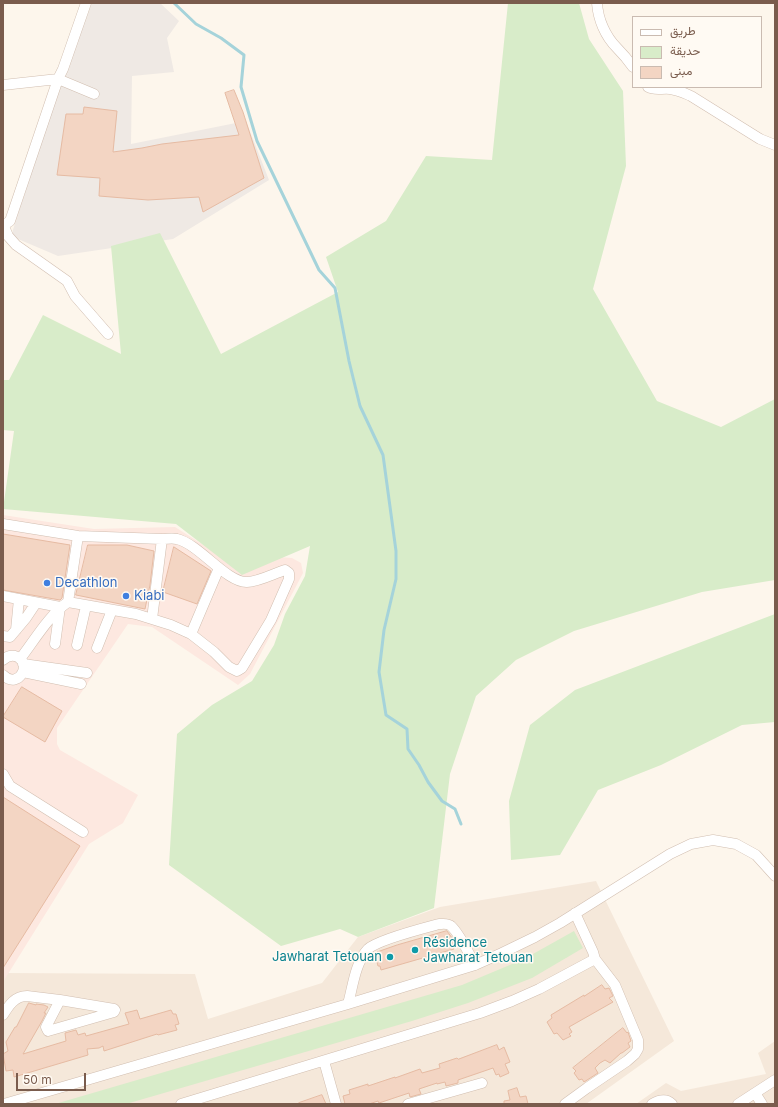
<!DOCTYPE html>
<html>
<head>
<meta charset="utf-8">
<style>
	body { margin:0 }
	#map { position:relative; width:778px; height:1107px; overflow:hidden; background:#fdf6ec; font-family:Inter,Vazirmatn,sans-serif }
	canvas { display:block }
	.frame { position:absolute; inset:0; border:4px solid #7a5c4d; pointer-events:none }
	.legend { position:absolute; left:632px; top:16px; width:130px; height:72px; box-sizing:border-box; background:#fffaf3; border:1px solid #cabbb1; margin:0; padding:5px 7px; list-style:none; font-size:12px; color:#7a5c4d }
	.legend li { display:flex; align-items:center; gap:8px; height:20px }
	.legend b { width:20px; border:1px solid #cabbb1 }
	.scale { position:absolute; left:16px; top:1073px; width:70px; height:18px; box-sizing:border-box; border:2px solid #7a5c4d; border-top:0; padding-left:5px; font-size:12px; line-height:14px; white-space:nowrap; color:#7a5c4d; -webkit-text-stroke:3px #fffaf3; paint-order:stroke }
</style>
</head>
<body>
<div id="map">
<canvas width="778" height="1107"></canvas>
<div class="frame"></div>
<ul class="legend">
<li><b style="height:5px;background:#fff"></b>طريق</li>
<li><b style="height:11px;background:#d8ecc9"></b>حديقة</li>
<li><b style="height:11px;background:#f3d5c3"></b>مبنى</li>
</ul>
<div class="scale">50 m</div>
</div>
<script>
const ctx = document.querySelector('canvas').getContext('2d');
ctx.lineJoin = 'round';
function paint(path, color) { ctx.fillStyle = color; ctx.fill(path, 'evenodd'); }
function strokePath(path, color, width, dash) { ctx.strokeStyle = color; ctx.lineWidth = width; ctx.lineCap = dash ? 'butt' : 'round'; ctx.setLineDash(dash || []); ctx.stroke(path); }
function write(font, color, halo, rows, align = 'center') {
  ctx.font = font + ' Inter,sans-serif'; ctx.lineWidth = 3; ctx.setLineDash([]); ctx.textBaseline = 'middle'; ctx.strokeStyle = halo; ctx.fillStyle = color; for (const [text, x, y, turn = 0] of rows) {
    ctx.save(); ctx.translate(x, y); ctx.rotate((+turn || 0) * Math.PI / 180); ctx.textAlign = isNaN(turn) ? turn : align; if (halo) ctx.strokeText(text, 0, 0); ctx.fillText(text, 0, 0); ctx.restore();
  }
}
paint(new Path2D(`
	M 596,881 L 674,1041 L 586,1104 L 3,1104 L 3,975 L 4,973 L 195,974 L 208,1019 L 322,983 L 358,937 L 440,907 Z
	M 775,1041 L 775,1104 L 636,1104 L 666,1083 L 681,1091 L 766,1074 L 758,1053 Z`), '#f5e8da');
paint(new Path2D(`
	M 3,515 L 94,529 L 175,527 L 243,570 L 279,557 L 292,558 L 301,563 L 303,573 L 250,674 L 238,685 L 152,627 L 128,624 L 57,728 L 57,744 L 60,750 L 138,795 L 123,823 L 89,844 L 3,982 Z`), '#fde8e0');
paint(new Path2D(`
	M 92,3 L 160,3 L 179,21 L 167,38 L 174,72 L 132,76 L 131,144 L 246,121 L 269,180 L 173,239 L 58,256 L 11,236 L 59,88 Z`), '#efe9e4');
paint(new Path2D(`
	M 508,3 L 579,3 L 589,39 L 623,91 L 626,166 L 593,289 L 657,401 L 721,427 L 775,399 L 775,580 L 702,592 L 574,631 L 516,660 L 476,696 L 450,774 L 434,908 L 358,937 L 340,929 L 281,946 L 169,865 L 177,734 L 212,705 L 252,681 L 274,645 L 285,614 L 305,576 L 310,546 L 242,575 L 176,524 L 3,509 L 14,431 L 3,430 L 3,380 L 9,380 L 43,315 L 121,354 L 111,246 L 160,233 L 221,354 L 338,292 L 326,257 L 386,221 L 426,156 L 492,160 Z
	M 775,614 L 775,722 L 742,725 L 661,765 L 598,790 L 560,855 L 511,860 L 509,801 L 530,725 L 575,690 Z
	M 574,931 L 583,948 L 532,978 L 468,1003 L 412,1021 L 126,1104 L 55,1104 L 462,985 L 524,959 Z`), '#d8ecc9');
strokePath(new Path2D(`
	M 174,3 L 196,24 L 221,38 L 244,55 L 241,87 L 257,141 L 319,270 L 335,288 L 349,361 L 360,406 L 383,455 L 396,551 L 396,579 L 384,630 L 379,672 L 386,715 L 407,729 L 408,749 L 419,765 L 428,782 L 442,801 L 455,809 L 461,824`), '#a5d3da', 3);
const building = new Path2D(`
	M 234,90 L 243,112 L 264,178 L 203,212 L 199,197 L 148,200 L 99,196 L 100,178 L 57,175 L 66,114 L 83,114 L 84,107 L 117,111 L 113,152 L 142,148 L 162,144 L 239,135 L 225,93 Z
	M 3,534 L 70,545 L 62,598 L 60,600 L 3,590 Z
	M 88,545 L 127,545 L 154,551 L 150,585 L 145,609 L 76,595 Z
	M 174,547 L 211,571 L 197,604 L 163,592 Z
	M 22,687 L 62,711 L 45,742 L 3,717 Z
	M 3,797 L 80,846 L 3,968 Z
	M 447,931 L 455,942 L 455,943 L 453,944 L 454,949 L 381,970 L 380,966 L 378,966 L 376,958 L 379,957 L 377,952 L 397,945 Z
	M 602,985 L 605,989 L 609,988 L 613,996 L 609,998 L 613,1002 L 569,1027 L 572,1032 L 569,1034 L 571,1036 L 563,1040 L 557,1033 L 554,1034 L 547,1022 L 552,1018 L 551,1015 L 584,995 L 584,996 Z
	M 29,1003 L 36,1005 L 36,1004 L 44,1005 L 48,1007 L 44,1013 L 46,1013 L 42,1021 L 23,1054 L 66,1041 L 65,1033 L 76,1030 L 78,1035 L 85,1033 L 86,1036 L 129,1024 L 125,1013 L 137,1010 L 140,1019 L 171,1010 L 173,1014 L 176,1014 L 179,1024 L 175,1025 L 177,1030 L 158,1035 L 157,1034 L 104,1051 L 103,1046 L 99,1048 L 87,1049 L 88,1055 L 14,1077 L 13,1070 L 6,1071 L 3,1054 L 8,1051 L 6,1042 L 15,1027 L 16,1027 Z
	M 623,1028 L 627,1033 L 628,1032 L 631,1041 L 628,1043 L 630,1047 L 622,1053 L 621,1053 L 610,1063 L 605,1060 L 600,1063 L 595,1068 L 598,1073 L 584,1082 L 582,1079 L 579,1080 L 574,1073 L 576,1071 L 573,1068 Z
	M 497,1045 L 499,1050 L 504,1047 L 510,1062 L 505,1064 L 509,1073 L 500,1077 L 499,1074 L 496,1075 L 493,1068 L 458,1080 L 458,1083 L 446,1086 L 445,1082 L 437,1084 L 437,1083 L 419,1089 L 421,1094 L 410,1097 L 409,1093 L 379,1103 L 378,1101 L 369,1104 L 345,1104 L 343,1096 L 350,1094 L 349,1090 L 368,1084 L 368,1086 L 395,1077 L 395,1078 L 420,1069 L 422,1073 L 440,1068 L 439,1064 L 457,1058 L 458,1059 Z
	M 517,1088 L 520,1097 L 526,1096 L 528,1104 L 504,1104 L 504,1101 L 510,1100 L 508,1091 Z
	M 322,1095 L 326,1104 L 300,1104 L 299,1103 Z`);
paint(building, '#f3d5c3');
strokePath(building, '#e6bba3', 1);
const minor = new Path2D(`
	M 597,3 C 598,19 605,36 617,48 C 623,54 628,60 633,67
	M 3,85 L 58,79 L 63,69 L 86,3
	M 648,87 C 655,91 662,88 670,89 C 678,90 684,93 691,96 L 760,139 L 775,145
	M 3,224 L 7,223 L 10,221 L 58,79 L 94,94
	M 3,224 L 8,236 L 16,245 L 67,281 L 75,296 L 108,334
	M 3,524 L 78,536 L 162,539
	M 3,596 L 60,607 L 55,644
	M 68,602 L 136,614 L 171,625 L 191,634 L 214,652 L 229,667 L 237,671 L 242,668 L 271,620 L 289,579 L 289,573 L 285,570 C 273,574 258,582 247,582 C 227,583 199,544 177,539 C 172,538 167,539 162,539 L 152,619
	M 16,630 L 19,599
	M 191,634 L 219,568
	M 3,636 L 10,637 L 26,618 L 36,603
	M 77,645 L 86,606
	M 97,648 L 112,610
	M 20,659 C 34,641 49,615 68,602 L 78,536
	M 3,660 C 6,657 10,655 15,656 C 34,661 19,691 3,675
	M 23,664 L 87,673
	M 23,672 L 81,684
	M 3,774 L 10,786 L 83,832
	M 348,1004 C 353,986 355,963 368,949 C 377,940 424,928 439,924 C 443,924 448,923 451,926 C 460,934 469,954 475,965
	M 3,1015 C 9,1005 15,996 27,996 L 60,1000 L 114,1009 L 115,1010 L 114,1012 L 48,1031 L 46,1027 L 60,1000
	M 324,1061 L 336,1104
	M 755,1093 L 762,1104
	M 4,1104 L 348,1004 L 475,965 L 502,953 L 535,937 L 560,923 L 670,854 L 691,844 L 713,840 L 736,844 L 756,855 L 775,876
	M 181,1104 L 480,1013 L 512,1001 L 539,989 L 595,959
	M 408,1104 L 482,1083
	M 565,1104 L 587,1088 L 627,1061 L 635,1054 L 638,1049 L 638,1040 L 615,985 L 595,959 L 593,952 L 575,913
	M 652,1104 C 659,1100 666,1098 672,1104
	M 738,1104 L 775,1080`);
strokePath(minor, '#d1beb0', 11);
strokePath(minor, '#fff', 10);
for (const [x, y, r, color] of [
	[47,583,4,"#3f7fe0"],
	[126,596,4,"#3f7fe0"],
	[415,950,4,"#0f9aa8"],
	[390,957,4,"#0f9aa8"]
]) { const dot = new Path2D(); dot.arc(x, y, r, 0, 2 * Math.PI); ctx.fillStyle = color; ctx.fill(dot); strokePath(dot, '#fffaf3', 1.5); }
write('13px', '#366cbe', '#fffaf3', [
	["Decathlon",55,583],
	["Kiabi",134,596]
], 'left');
write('13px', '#0d838f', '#fffaf3', [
	["Résidence",423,943],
	["Jawharat Tetouan",423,958],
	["Jawharat Tetouan",382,957,"right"]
], 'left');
</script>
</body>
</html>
